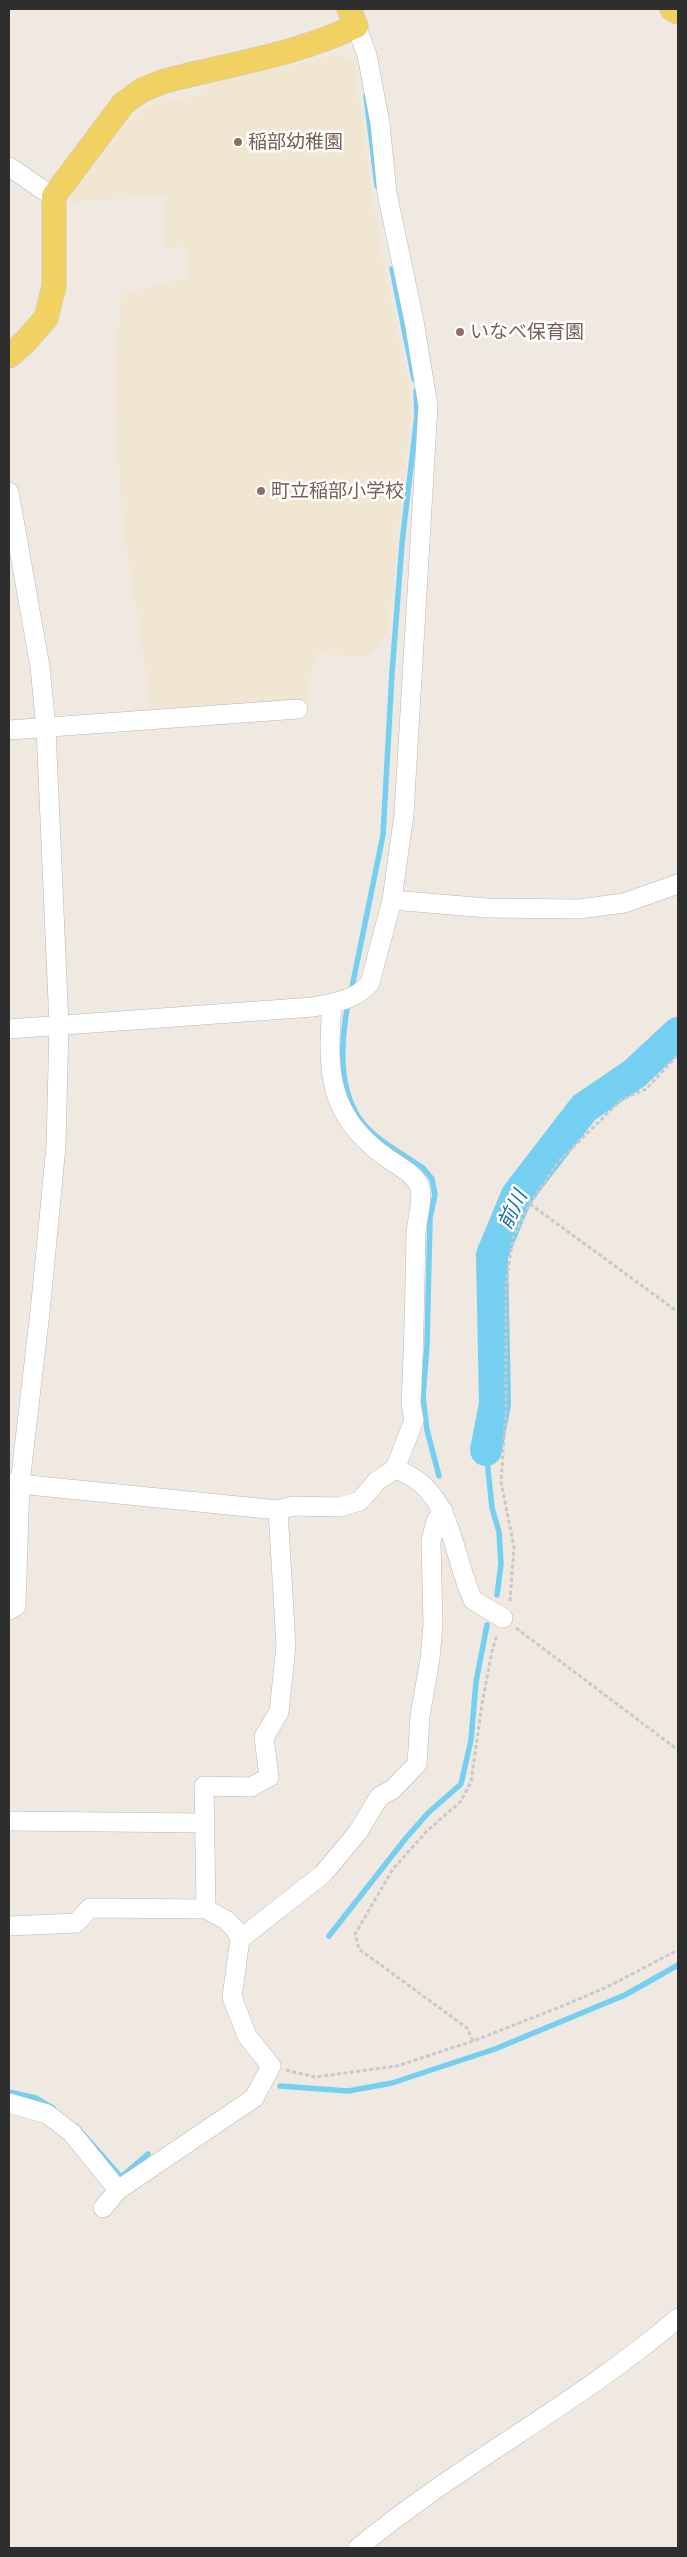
<!DOCTYPE html>
<html>
<head>
<meta charset="utf-8">
<style>
	body { margin:0 }
	#map { position:relative; width:687px; height:2557px; overflow:hidden; background:#efe9e1; font-family:Mulish,sans-serif }
	canvas { display:block }
	.frame { position:absolute; inset:0; border:10px solid #2e2e2e; pointer-events:none }
</style>
</head>
<body>
<div id="map">
<canvas width="687" height="2557"></canvas>
<div class="frame"></div>
</div>
<script>
const ctx = document.querySelector('canvas').getContext('2d');
ctx.lineJoin = 'round';
function paint(path, color) { ctx.fillStyle = color; ctx.fill(path, 'evenodd'); }
function strokePath(path, color, width, dash) { ctx.strokeStyle = color; ctx.lineWidth = width; ctx.lineCap = dash ? 'butt' : 'round'; ctx.setLineDash(dash || []); ctx.stroke(path); }
function write(font, color, halo, rows, align = 'center') {
  ctx.font = font + ' Mulish,"Noto Sans JP",sans-serif'; ctx.lineWidth = 5; ctx.setLineDash([]); ctx.textBaseline = 'middle'; ctx.strokeStyle = halo; ctx.fillStyle = color; for (const [text, x, y, turn = 0] of rows) {
    ctx.save(); ctx.translate(x, y); ctx.rotate((+turn || 0) * Math.PI / 180); ctx.textAlign = isNaN(turn) ? turn : align; if (halo) ctx.strokeText(text, 0, 0); ctx.fillText(text, 0, 0); ctx.restore();
  }
}
paint(new Path2D(`
	M 337,54 L 354,62 L 378,234 L 410,390 L 411,416 L 388,633 L 371,654 L 363,657 L 316,653 L 307,700 L 298,703 L 149,714 L 151,706 L 122,519 L 114,384 L 121,295 L 188,277 L 186,247 L 165,249 L 166,196 L 71,202 L 73,191 L 125,124 L 143,110 L 166,97 L 176,100 L 201,94 L 205,85 Z`), '#f0e6d1');
strokePath(new Path2D(`
	M 366,96 L 377,186
	M 392,269 L 414,379
	M 351,992 L 383,835 L 392,673 L 402,543 L 417,415 L 416,391
	M 348,1003 C 341,1041 337,1089 362,1122 C 377,1141 403,1154 423,1168 L 432,1179 L 435,1195 L 430,1218 L 427,1345 L 423,1397 L 427,1430 L 439,1476
	M 486,1450 L 492,1508 L 499,1532 L 501,1564 L 497,1595
	M 329,1936 L 406,1838 L 428,1813 L 461,1784 L 471,1740 L 476,1682 L 487,1625
	M 280,2086 L 348,2091 L 392,2083 L 495,2049 L 625,1995 L 678,1965
	M 9,2092 L 36,2098 L 53,2108
	M 76,2126 L 121,2177 L 148,2154`), '#75cff0', 5.5);
strokePath(new Path2D(`
	M 486,1450 L 495,1404 L 492,1255 L 517,1195 L 584,1108 L 634,1074 L 678,1033`), '#75cff0', 32);
const minor = new Path2D(`
	M 9,167 C 25,176 37,188 54,196
	M 9,492 L 40,667 L 46,728 L 59,1025 L 56,1146 L 40,1312 L 20,1483 L 16,1606 L 9,1610
	M 9,730 L 298,709
	M 392,900 L 487,908 L 579,909 L 624,903 L 678,884
	M 332,1004 C 327,1072 327,1115 387,1158 C 397,1165 417,1175 420,1188 C 423,1201 417,1219 416,1233 C 415,1290 414,1347 411,1404 L 414,1420 L 395,1469
	M 9,1029 L 313,1007 C 334,1003 356,1000 370,983 L 392,900 L 404,814 L 428,406 L 414,321 L 387,193 L 380,123 L 367,55 L 356,26
	M 9,1483 L 278,1510 L 286,1646 L 279,1712 L 264,1737 L 269,1777 L 251,1787 L 204,1786 L 206,1909
	M 278,1510 L 293,1506 L 339,1507 L 360,1501 L 377,1481 L 395,1469 C 453,1488 451,1553 473,1600 L 503,1618
	M 9,1821 L 205,1823
	M 9,1926 L 76,1923 L 90,1908 L 206,1909 L 226,1920 L 235,1929 L 240,1939
	M 9,2103 L 47,2114 L 72,2133 L 118,2190
	M 103,2208 L 118,2190 L 254,2098 L 271,2066 L 247,2036 L 232,1997 L 240,1939 L 323,1874 L 358,1832 L 379,1797 L 393,1789 L 417,1764 L 420,1716 L 430,1659 L 433,1624 L 431,1541 L 436,1521 L 443,1511
	M 358,2548 C 459,2464 578,2404 678,2318`);
const major = new Path2D(`
	M 672,9 L 678,12
	M 9,356 L 25,342 L 46,318 L 54,286 L 54,196 L 123,104 L 142,90 L 165,81 C 229,64 296,55 356,26 L 349,9`);
strokePath(minor, '#b4b7c1', 20);
strokePath(major, '#c9c9c9', 25);
strokePath(new Path2D(`
	M 530,1204 L 678,1312
	M 510,1601 L 514,1547 L 501,1482 L 506,1409 L 506,1284 L 513,1237 L 530,1204 L 558,1162 L 621,1100 L 646,1089 L 678,1055
	M 516,1628 L 678,1750
	M 473,2041 L 467,2028 L 359,1949 L 355,1934 L 393,1869 L 427,1831 L 461,1801 L 471,1782 L 482,1704 L 492,1651 L 497,1635
	M 286,2070 L 315,2077 L 397,2066 L 473,2041 L 565,2005 L 609,1986 L 678,1950`), '#c9c9c9', 3, [4, 2.5]);
strokePath(minor, '#fff', 19);
strokePath(major, '#f2d163', 24);
for (const [x, y, r, color] of [
	[238,142,5,"#8d6e63"],
	[460,332,5,"#8d6e63"],
	[261,491,5,"#8d6e63"]
]) { const dot = new Path2D(); dot.arc(x, y, r, 0, 2 * Math.PI); ctx.fillStyle = color; ctx.fill(dot); strokePath(dot, '#fff', 2); }
write('19px', '#785e54', '#fff', [
	["稲部幼稚園",248,142],
	["いなべ保育園",470,332],
	["町立稲部小学校",271,491]
], 'left');
write('italic 20px', '#0d6fa3', '#fff', [
	["前川",513,1210,-64]
]);
</script>
</body>
</html>
